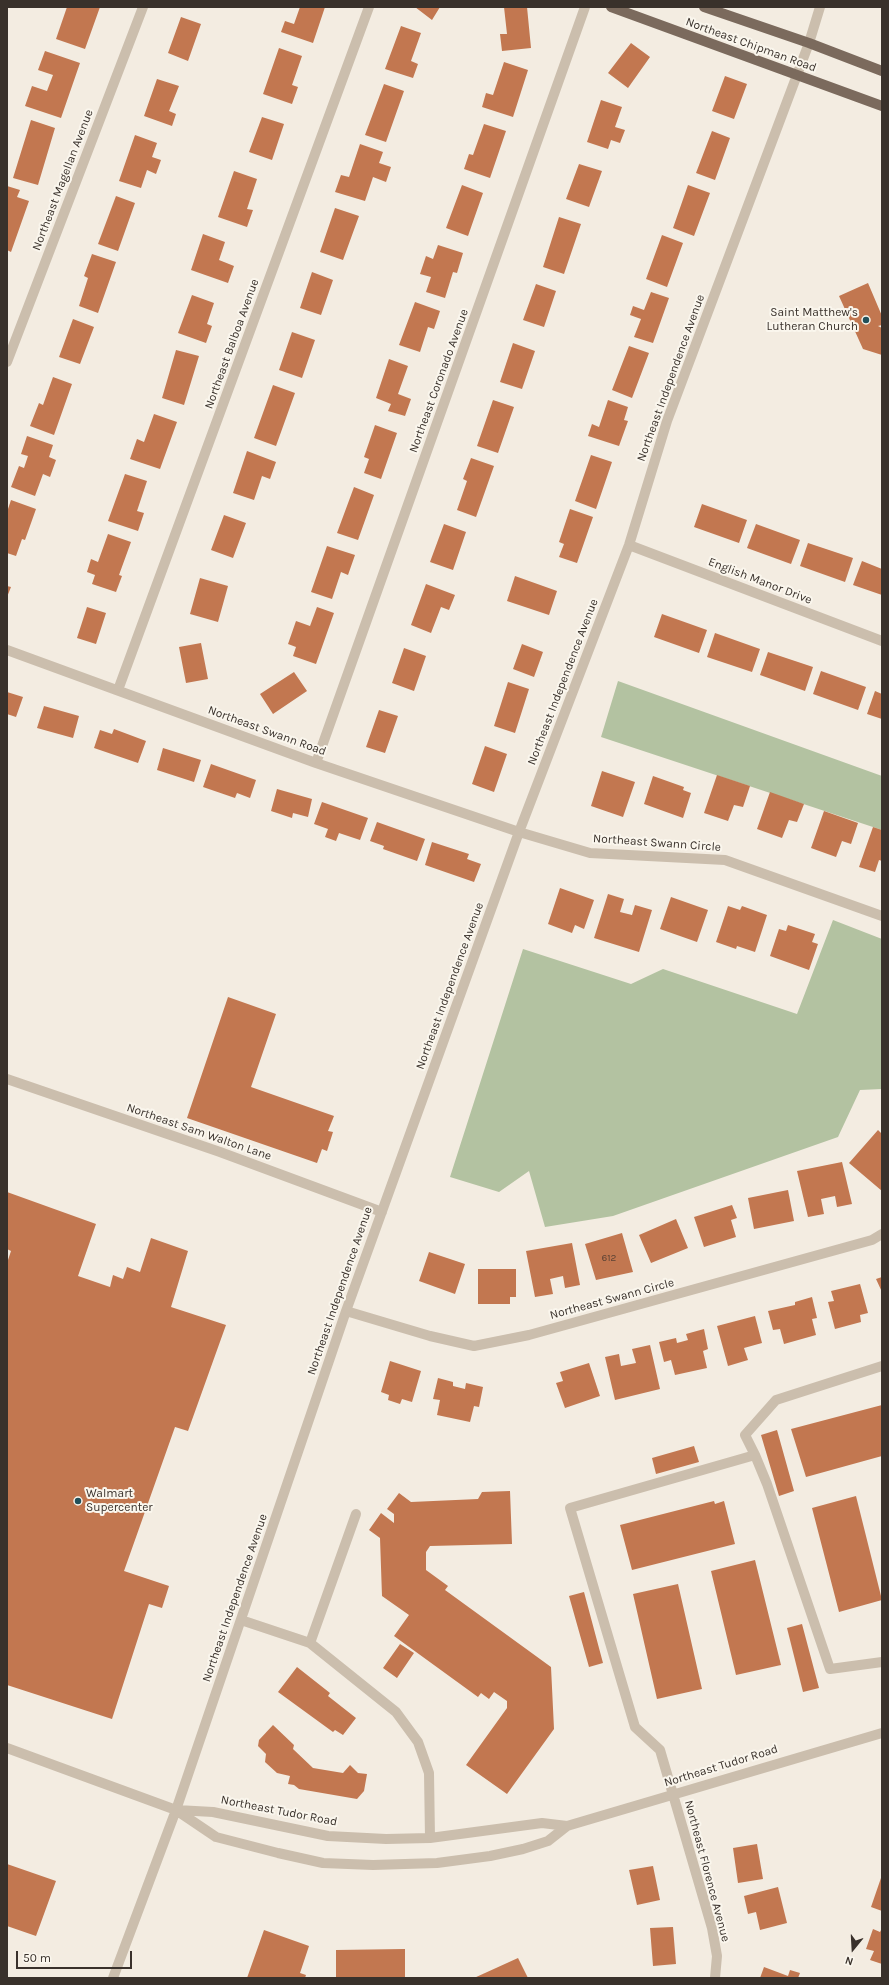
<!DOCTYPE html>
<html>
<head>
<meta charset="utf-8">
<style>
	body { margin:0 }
	#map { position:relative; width:889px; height:1985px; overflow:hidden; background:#f3ece1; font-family:Karla,sans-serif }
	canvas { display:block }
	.frame { position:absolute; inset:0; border:8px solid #39312b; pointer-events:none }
	.north { position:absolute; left:833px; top:1929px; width:40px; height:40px; -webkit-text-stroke:3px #faf6ed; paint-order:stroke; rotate:198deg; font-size:11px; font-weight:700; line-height:16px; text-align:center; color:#39312b }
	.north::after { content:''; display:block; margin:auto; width:14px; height:18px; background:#39312b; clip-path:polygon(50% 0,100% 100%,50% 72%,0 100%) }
	.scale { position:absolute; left:16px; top:1951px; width:116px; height:18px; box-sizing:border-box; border:2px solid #39312b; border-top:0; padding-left:5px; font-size:12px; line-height:14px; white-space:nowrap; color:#39312b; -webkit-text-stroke:3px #faf6ed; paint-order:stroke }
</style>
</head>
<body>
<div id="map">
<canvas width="889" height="1985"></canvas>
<div class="frame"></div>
<div class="north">N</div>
<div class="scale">50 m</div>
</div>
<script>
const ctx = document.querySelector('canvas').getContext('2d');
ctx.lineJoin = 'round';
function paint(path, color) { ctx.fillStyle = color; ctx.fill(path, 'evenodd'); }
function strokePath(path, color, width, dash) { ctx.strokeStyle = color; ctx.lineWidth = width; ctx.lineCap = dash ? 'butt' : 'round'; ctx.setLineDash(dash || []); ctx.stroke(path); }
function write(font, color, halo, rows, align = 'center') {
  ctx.font = font + ' Karla,sans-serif'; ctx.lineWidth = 4; ctx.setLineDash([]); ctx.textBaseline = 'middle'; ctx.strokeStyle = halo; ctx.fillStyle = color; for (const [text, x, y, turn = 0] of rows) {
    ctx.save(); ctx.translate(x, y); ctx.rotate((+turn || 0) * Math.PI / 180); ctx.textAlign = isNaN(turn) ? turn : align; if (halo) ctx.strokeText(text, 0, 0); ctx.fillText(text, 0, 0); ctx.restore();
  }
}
paint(new Path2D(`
	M 618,681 L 882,776 L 882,830 L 601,737 Z
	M 833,920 L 882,939 L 882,1089 L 860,1090 L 838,1137 L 613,1216 L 545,1227 L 529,1171 L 499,1192 L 450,1177 L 523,949 L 631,984 L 663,969 L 797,1014 Z`), '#b3c2a1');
paint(new Path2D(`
	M 67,7 L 100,7 L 85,49 L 56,39 Z
	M 300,7 L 325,7 L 313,43 L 281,32 L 285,21 L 294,24 Z
	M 415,7 L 440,7 L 432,20 Z
	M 504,7 L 527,7 L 531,48 L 502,51 L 500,34 L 507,34 Z
	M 181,17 L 201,24 L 188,61 L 168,53 Z
	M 401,26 L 421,33 L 411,61 L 418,64 L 413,78 L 385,69 Z
	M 631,43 L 650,57 L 628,88 L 608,73 Z
	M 279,48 L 302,56 L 292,85 L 298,87 L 292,104 L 263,94 Z
	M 45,51 L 80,63 L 61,118 L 25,106 L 32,86 L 47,91 L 53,75 L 38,70 Z
	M 504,62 L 528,70 L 513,117 L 482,107 L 486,93 L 493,95 Z
	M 725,76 L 747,84 L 734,119 L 712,111 Z
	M 157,79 L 179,86 L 169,111 L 176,114 L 172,126 L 144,116 Z
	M 384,84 L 404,91 L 386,142 L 365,135 Z
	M 601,100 L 622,107 L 615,127 L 625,130 L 620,143 L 611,140 L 608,149 L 587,142 Z
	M 262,117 L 284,124 L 272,160 L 249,152 Z
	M 31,120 L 55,128 L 38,185 L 13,178 Z
	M 484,124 L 506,131 L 490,178 L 464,169 L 469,154 L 473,155 Z
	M 712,131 L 730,138 L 715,180 L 696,173 Z
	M 135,135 L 157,143 L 152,157 L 161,160 L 156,174 L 147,170 L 141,188 L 119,181 Z
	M 360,144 L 383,152 L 379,163 L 391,167 L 386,182 L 373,177 L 365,201 L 335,192 L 341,175 L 349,177 Z
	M 579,164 L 602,171 L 589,207 L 566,199 Z
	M 234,171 L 257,179 L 247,209 L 253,210 L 247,227 L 218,217 Z
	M 462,185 L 483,193 L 468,236 L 446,228 Z
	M 688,185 L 710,193 L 694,236 L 673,228 Z
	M 7,186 L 20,190 L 17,197 L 29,201 L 11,252 L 7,250 Z
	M 116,196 L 135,203 L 118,251 L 98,244 Z
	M 335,208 L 359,216 L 343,260 L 320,252 Z
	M 559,217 L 581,224 L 564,274 L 543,267 Z
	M 203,234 L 225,242 L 219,260 L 234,266 L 228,283 L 191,270 Z
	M 662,235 L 683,243 L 667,287 L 646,279 Z
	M 438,245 L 463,253 L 457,273 L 453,272 L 445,298 L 426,292 L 431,277 L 420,274 L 426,256 L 433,259 Z
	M 92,254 L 116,262 L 98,313 L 79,306 L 88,278 L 84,276 Z
	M 312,272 L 333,280 L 321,315 L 300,308 Z
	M 868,283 L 882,316 L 882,325 L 878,326 L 882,328 L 882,355 L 863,349 L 839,296 Z
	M 536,284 L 556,291 L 544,327 L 523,320 Z
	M 651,292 L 669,298 L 653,343 L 634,337 L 641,319 L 630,315 L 633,306 L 644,310 Z
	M 192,295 L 214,303 L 207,324 L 212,326 L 206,343 L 178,333 Z
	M 415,302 L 440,311 L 434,329 L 428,327 L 420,352 L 399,345 Z
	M 73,319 L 94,327 L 80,364 L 59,357 Z
	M 292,332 L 315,340 L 302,378 L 279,370 Z
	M 513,343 L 535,351 L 522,389 L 500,382 Z
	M 629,346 L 649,353 L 632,398 L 612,390 Z
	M 176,350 L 199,356 L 184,405 L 162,398 Z
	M 389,359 L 408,366 L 398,394 L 411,399 L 405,416 L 388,411 L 391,404 L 376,398 Z
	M 53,377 L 72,384 L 54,435 L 30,426 L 39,403 L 43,405 Z
	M 273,385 L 295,393 L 276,446 L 254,438 Z
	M 493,400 L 514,407 L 498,453 L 477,446 Z
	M 608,400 L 628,407 L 624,420 L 628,421 L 619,446 L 588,436 L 592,424 L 599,427 Z
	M 154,414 L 177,422 L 160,469 L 130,459 L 137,439 L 144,442 Z
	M 375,425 L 397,433 L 381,479 L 364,473 L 369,459 L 364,457 Z
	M 27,436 L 53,445 L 49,457 L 56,460 L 50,477 L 43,474 L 35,496 L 11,487 L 19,466 L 24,468 L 28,456 L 21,454 Z
	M 247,451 L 276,462 L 270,479 L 262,476 L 254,500 L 233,493 Z
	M 591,455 L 612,462 L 596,509 L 575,501 Z
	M 471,458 L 494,466 L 476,517 L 457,510 L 467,481 L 463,479 Z
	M 125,474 L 147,481 L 137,511 L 144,513 L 138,531 L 108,521 Z
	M 354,487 L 374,495 L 358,540 L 337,533 Z
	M 11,500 L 36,509 L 25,540 L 22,539 L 16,556 L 7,553 L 7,512 Z
	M 702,504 L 747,520 L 739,543 L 694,527 Z
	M 570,509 L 593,517 L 577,563 L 559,557 L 564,544 L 559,542 Z
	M 224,515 L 246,523 L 233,558 L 211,550 Z
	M 444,524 L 466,532 L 453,570 L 430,562 Z
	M 756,524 L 800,540 L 791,564 L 747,548 Z
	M 108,534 L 131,542 L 119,575 L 122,576 L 116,592 L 92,584 L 95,575 L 87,572 L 91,559 L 98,562 Z
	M 808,543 L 853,558 L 845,582 L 800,566 Z
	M 327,546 L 355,555 L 348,575 L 341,572 L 332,599 L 311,592 Z
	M 862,561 L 882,569 L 882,595 L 853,585 Z
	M 515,576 L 557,591 L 549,615 L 507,601 Z
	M 200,578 L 228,586 L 218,622 L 190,614 Z
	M 426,584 L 455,595 L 449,610 L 441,607 L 431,633 L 411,625 Z
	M 7,586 L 11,587 L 7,597 Z
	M 87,607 L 106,613 L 96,644 L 77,638 Z
	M 317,607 L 334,613 L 316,664 L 293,656 L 296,647 L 288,644 L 296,621 L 310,626 Z
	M 662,614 L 707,630 L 699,653 L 654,637 Z
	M 715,633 L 760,649 L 752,672 L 707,657 Z
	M 201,643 L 208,679 L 186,683 L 179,647 Z
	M 522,644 L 543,652 L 534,677 L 513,669 Z
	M 404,648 L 426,656 L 414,691 L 392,683 Z
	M 768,652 L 813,667 L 805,691 L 760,675 Z
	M 821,671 L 866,687 L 858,710 L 813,694 Z
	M 294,672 L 307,691 L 273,714 L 260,694 Z
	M 508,682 L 529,689 L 515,733 L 494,726 Z
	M 875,691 L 882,694 L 882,719 L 867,714 Z
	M 7,692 L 23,697 L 16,717 L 7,714 Z
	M 44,706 L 79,716 L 73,738 L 37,728 Z
	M 379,710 L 398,716 L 385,753 L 366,747 Z
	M 114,729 L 146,741 L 138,763 L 94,748 L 100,730 L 112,734 Z
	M 485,746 L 507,754 L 494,792 L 472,784 Z
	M 163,748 L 201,760 L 194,782 L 157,770 Z
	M 211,764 L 256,780 L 250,798 L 237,793 L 235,798 L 203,787 Z
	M 602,771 L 635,782 L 623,817 L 591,806 Z
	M 717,775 L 750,786 L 743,807 L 734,805 L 728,821 L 704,813 Z
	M 653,776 L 684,787 L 683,790 L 691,793 L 683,818 L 644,804 Z
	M 277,789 L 312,799 L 308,817 L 293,813 L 292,818 L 271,811 Z
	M 770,792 L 804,804 L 797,822 L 789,820 L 782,838 L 757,829 Z
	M 322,802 L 368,818 L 360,840 L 339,833 L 336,841 L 325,837 L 328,829 L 314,824 Z
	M 824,811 L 858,823 L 851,844 L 842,841 L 836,857 L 811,848 Z
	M 377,822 L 425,839 L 417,861 L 383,849 L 384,846 L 370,841 Z
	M 873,827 L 882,830 L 882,861 L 879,860 L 875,872 L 859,867 Z
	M 432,842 L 469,854 L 467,859 L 481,864 L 474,882 L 425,865 Z
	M 560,888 L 594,900 L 584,929 L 575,925 L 572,933 L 548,924 Z
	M 608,894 L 624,899 L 620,912 L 632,915 L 635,905 L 652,910 L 639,952 L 594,938 Z
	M 671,897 L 708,910 L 697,942 L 660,929 Z
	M 728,906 L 740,910 L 742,906 L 767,915 L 755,952 L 737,946 L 736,949 L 716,942 Z
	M 788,925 L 815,934 L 812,942 L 818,944 L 809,970 L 770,956 L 779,929 L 786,931 Z
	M 228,997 L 276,1014 L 251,1087 L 334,1116 L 328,1131 L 333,1132 L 327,1151 L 322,1149 L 317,1163 L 187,1118 Z
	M 878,1130 L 882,1134 L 882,1191 L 849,1163 Z
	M 842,1162 L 852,1204 L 837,1207 L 835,1196 L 821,1199 L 824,1214 L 808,1217 L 797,1171 Z
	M 788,1190 L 794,1221 L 754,1229 L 748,1198 Z
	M 7,1192 L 96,1224 L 78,1276 L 110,1287 L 113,1275 L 123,1279 L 127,1267 L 140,1272 L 151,1238 L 188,1251 L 171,1307 L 226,1325 L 188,1431 L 175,1427 L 124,1571 L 169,1586 L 162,1608 L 149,1604 L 112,1719 L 7,1685 L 7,1263 L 11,1251 L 7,1249 Z
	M 732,1205 L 737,1218 L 731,1220 L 736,1237 L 704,1247 L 694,1217 Z
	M 676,1219 L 688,1248 L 651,1263 L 639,1235 Z
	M 622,1233 L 633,1272 L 596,1280 L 585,1244 Z
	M 572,1243 L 580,1285 L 565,1288 L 563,1276 L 550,1279 L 553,1294 L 535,1297 L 526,1251 Z
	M 429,1252 L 465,1264 L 455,1294 L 419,1281 Z
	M 478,1269 L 516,1269 L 516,1297 L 510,1297 L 510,1304 L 478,1304 Z
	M 882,1277 L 882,1292 L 876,1279 Z
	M 860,1284 L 868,1313 L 860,1315 L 861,1322 L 835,1329 L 828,1302 L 834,1301 L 831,1291 Z
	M 812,1297 L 817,1318 L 812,1319 L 816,1335 L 784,1344 L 780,1329 L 773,1330 L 768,1311 L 795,1305 L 795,1302 Z
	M 755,1316 L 762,1343 L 744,1348 L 748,1360 L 728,1366 L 717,1326 Z
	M 704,1329 L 708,1349 L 703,1351 L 707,1368 L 675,1375 L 671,1360 L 664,1362 L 659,1342 L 676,1338 L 677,1343 L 688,1340 L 686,1334 Z
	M 650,1345 L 660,1389 L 615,1400 L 605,1357 L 619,1354 L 621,1366 L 636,1363 L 632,1349 Z
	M 390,1361 L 421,1371 L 412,1402 L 402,1399 L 400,1404 L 388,1400 L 389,1395 L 381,1392 Z
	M 589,1363 L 600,1396 L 565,1408 L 556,1383 L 563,1381 L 560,1372 Z
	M 438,1378 L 453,1382 L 453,1386 L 465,1389 L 466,1383 L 483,1387 L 479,1407 L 474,1406 L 470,1422 L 437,1415 L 440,1400 L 433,1399 Z
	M 882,1405 L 882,1456 L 806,1477 L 791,1429 Z
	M 777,1430 L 794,1491 L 779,1496 L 761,1435 Z
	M 694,1446 L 699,1462 L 656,1474 L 652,1458 Z
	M 510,1491 L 512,1544 L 430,1546 L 426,1552 L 426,1570 L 448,1586 L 445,1590 L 551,1667 L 554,1729 L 507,1794 L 466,1765 L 507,1708 L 507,1701 L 494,1692 L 489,1699 L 481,1693 L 478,1697 L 394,1636 L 409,1615 L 382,1596 L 380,1538 L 369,1530 L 381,1513 L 394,1523 L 394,1514 L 387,1509 L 399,1493 L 411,1502 L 478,1499 L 482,1492 Z
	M 856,1496 L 882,1600 L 839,1612 L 812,1508 Z
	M 714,1501 L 715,1504 L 724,1501 L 735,1544 L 632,1570 L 620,1525 Z
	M 755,1560 L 781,1665 L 736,1675 L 711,1571 Z
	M 678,1584 L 702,1689 L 657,1699 L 633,1594 Z
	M 584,1592 L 603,1663 L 589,1667 L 569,1596 Z
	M 802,1624 L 819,1688 L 803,1692 L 787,1628 Z
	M 400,1644 L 414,1653 L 397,1678 L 383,1668 Z
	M 297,1667 L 330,1693 L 328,1696 L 356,1718 L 343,1735 L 335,1730 L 333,1732 L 278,1692 Z
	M 273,1725 L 294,1745 L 293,1749 L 313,1768 L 343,1773 L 350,1765 L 358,1773 L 367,1774 L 364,1791 L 357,1799 L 299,1789 L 294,1785 L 288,1784 L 290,1776 L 277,1773 L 265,1762 L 266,1754 L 258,1746 L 259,1740 Z
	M 757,1844 L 763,1879 L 738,1883 L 733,1848 Z
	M 7,1864 L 56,1881 L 36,1936 L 7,1926 Z
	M 653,1866 L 660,1900 L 637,1905 L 629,1870 Z
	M 882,1875 L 882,1911 L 871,1907 Z
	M 778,1887 L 787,1923 L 760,1930 L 756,1912 L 748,1914 L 744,1896 Z
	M 673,1927 L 676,1964 L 653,1966 L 650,1928 Z
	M 882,1928 L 882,1964 L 870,1960 L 874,1951 L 866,1949 L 873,1929 L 880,1932 Z
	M 264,1930 L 309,1946 L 300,1973 L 306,1975 L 305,1978 L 247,1978 Z
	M 405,1949 L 405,1978 L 336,1978 L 336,1950 Z
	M 518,1958 L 528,1978 L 474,1978 Z
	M 764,1967 L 788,1976 L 790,1970 L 800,1973 L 798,1978 L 760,1978 Z`), '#c27750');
strokePath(new Path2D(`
	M 7,362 L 143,7
	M 629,545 L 882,641
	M 7,650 L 316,763 L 519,832 L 590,853 L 725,860 L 882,916
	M 118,690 L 369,7
	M 316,763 L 585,7
	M 7,1079 L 220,1152 L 382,1212
	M 346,1311 L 430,1336 L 474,1346 L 529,1335 L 872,1240 L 882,1234
	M 755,1455 L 767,1484 L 830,1669 L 882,1662
	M 241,1620 L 310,1643 L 396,1712 L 418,1742 L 429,1773 L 430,1838
	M 310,1643 L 356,1514
	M 7,1748 L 176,1810 L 216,1837 L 278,1853 L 323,1863 L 373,1865 L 437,1863 L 490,1856 L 523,1849 L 548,1841 L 567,1826 L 882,1733
	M 177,1810 L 213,1812 L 328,1836 L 386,1839 L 430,1838 L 542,1823 L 567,1826
	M 113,1978 L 176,1810 L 346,1311 L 519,832 L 629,545 L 667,421 L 809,43 L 820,7
	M 715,1978 L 717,1956 L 712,1928 L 660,1750 L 635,1727 L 570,1508 L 755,1455 L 745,1435 L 776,1400 L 882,1366`), '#cbbead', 10);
strokePath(new Path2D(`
	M 611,7 L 882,106
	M 704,7 L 809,43 L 882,71`), '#7b6a5d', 10);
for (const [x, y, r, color] of [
	[866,320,4,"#22505a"],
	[78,1501,4,"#22505a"]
]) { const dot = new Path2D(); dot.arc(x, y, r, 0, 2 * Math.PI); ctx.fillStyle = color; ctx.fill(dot); strokePath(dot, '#faf6ed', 1.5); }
write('10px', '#5b4234', null, [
	["612",609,1258]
]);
write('12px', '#39312b', '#faf6ed', [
	["Northeast Chipman Road",751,45,20],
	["Northeast Magellan Avenue",63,180,-69],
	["Northeast Balboa Avenue",232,344,-70],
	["Northeast Independence Avenue",671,378,-70],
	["Northeast Coronado Avenue",439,381,-70],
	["English Manor Drive",760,581,21],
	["Northeast Independence Avenue",563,682,-69],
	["Northeast Swann Road",267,731,20],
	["Northeast Swann Circle",657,843,4],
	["Northeast Independence Avenue",450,986,-70],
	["Northeast Sam Walton Lane",199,1132,19],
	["Northeast Independence Avenue",340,1291,-71],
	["Northeast Swann Circle",612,1299,-15],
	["Northeast Independence Avenue",235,1598,-71],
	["Northeast Tudor Road",721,1766,-17],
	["Northeast Tudor Road",279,1811,11],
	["Northeast Florence Avenue",707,1871,75]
]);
write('12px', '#39312b', '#faf6ed', [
	["Saint Matthew's",858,313],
	["Lutheran Church",858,327],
	["Walmart",86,1494,"left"],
	["Supercenter",86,1508,"left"]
], 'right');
</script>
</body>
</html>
